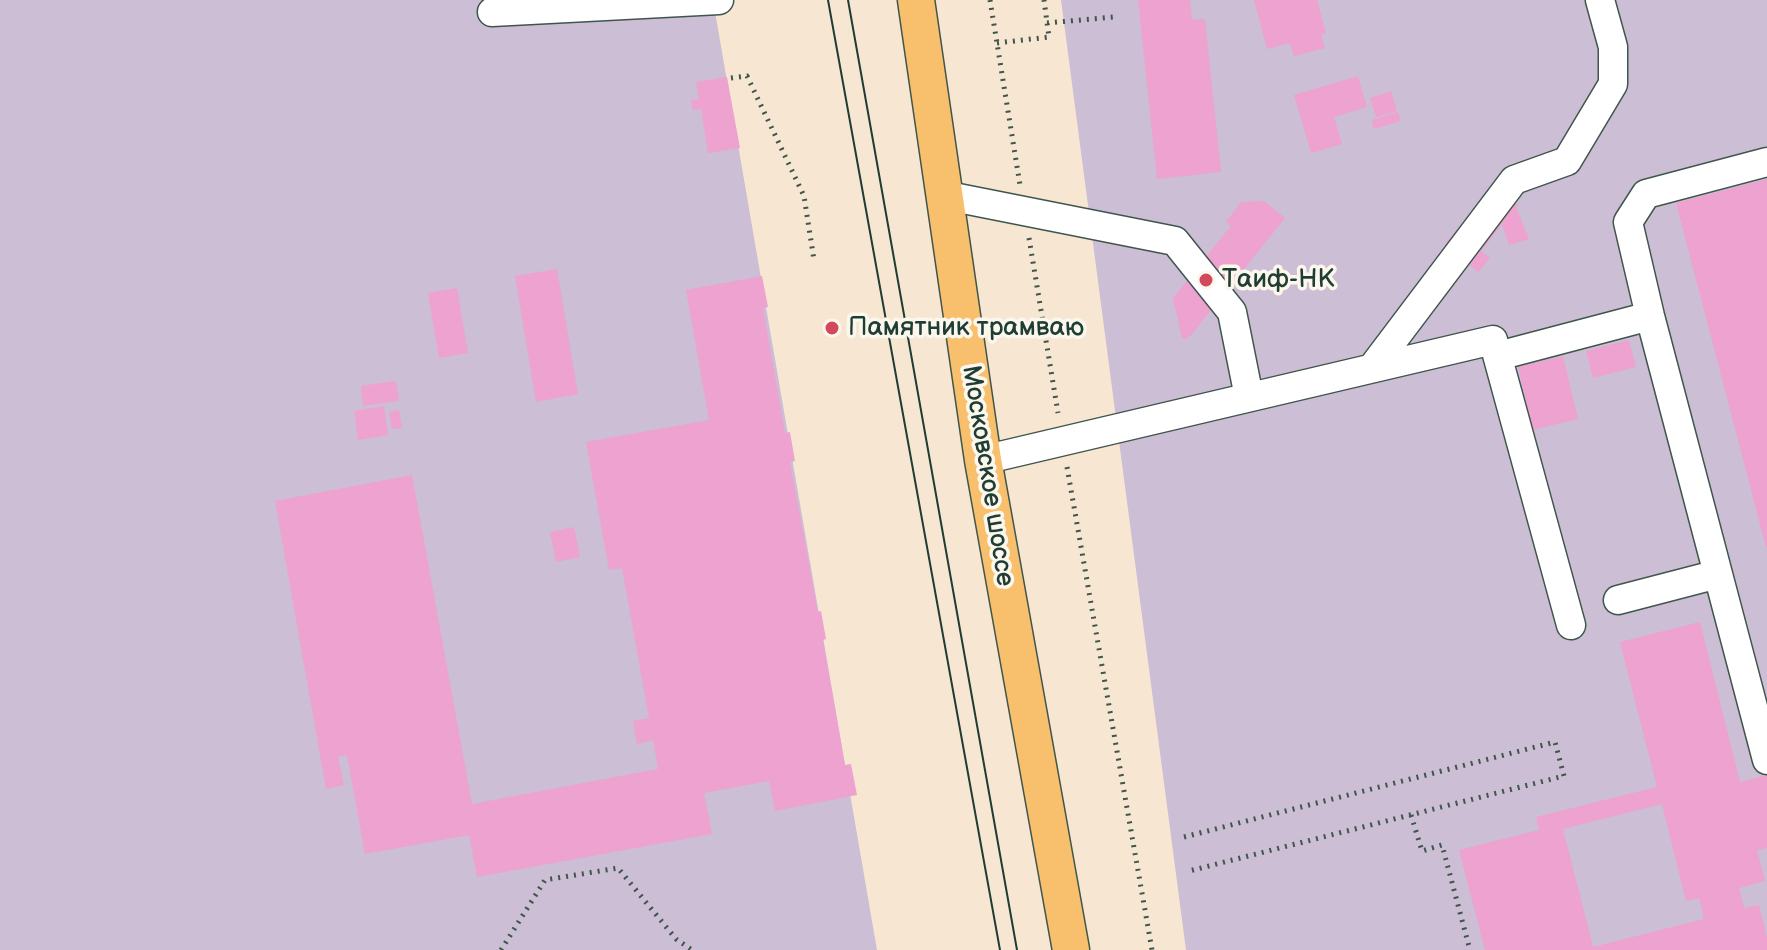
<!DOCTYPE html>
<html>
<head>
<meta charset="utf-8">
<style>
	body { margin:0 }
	canvas { display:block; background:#f7e6d1 }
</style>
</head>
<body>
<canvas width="1767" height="950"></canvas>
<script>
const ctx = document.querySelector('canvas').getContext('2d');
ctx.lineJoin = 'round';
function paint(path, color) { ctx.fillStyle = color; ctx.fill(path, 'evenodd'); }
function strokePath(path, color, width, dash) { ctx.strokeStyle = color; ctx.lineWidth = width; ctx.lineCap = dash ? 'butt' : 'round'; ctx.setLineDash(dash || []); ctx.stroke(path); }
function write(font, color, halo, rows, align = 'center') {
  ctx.font = font + ' "Balsamiq Sans",sans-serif'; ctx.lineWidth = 7; ctx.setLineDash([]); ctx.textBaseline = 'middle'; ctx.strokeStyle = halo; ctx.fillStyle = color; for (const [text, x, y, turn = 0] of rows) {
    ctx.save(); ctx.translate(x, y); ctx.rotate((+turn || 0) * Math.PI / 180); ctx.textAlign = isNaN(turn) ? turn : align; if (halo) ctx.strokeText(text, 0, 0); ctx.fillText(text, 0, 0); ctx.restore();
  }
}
paint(new Path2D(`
	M 0,0 L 713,0 L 877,950 L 0,950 Z
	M 1061,0 L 1767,0 L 1767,950 L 1186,950 Z`), '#ccbed4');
paint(new Path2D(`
	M 1138,0 L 1190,0 L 1192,20 L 1205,19 L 1221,172 L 1157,179 Z
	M 1254,0 L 1317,0 L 1326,33 L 1321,35 L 1325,48 L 1294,56 L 1290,43 L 1267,49 Z
	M 1358,76 L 1367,107 L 1334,117 L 1342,144 L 1311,153 L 1294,95 Z
	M 727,77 L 740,148 L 708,153 L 701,109 L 693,110 L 691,100 L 699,99 L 696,82 Z
	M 1391,91 L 1397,111 L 1376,117 L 1370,98 Z
	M 1398,112 L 1401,121 L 1374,129 L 1372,120 Z
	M 1767,179 L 1767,547 L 1766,547 L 1676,203 Z
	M 1493,185 L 1518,205 L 1516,207 L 1529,239 L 1509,245 L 1502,224 L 1481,251 L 1490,258 L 1478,272 L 1445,244 Z
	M 1264,201 L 1285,218 L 1191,335 L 1187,339 L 1182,338 L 1173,298 L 1231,226 L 1226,222 L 1241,202 Z
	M 557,269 L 578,394 L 536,402 L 515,276 Z
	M 762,276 L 768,307 L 763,308 L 785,433 L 790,432 L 795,461 L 790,462 L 818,612 L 821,611 L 826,639 L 823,640 L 845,765 L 851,764 L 857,795 L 775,811 L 769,781 L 704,793 L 712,834 L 477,877 L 469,835 L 365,854 L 347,755 L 338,757 L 344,785 L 326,789 L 275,501 L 412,475 L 472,804 L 658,769 L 653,740 L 637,744 L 633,721 L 649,718 L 622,568 L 609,570 L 586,442 L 709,420 L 686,290 Z
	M 457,288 L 468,353 L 439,358 L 428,293 Z
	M 1629,340 L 1636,367 L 1593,378 L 1586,351 Z
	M 1563,356 L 1578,419 L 1532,430 L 1518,367 Z
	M 396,381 L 399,401 L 363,406 L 361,386 Z
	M 384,406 L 388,435 L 358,440 L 354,411 Z
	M 399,410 L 402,428 L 392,429 L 389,412 Z
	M 574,527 L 580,557 L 556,562 L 550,532 Z
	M 1700,622 L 1740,782 L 1767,775 L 1767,848 L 1757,850 L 1765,881 L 1739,888 L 1744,908 L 1759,905 L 1767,938 L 1767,950 L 1485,950 L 1459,850 L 1539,830 L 1536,817 L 1657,787 L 1620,642 ZM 1662,804 L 1686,901 L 1699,898 L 1704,919 L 1593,947 L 1563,829 Z`), '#eda2d0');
const minor = new Path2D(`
	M 492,12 L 719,0
	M 943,195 L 1175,241 L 1232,312 L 1249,397
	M 1498,356 L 1650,316
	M 1372,368 L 1514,180 L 1567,161 L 1613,84 L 1613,47 L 1600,0
	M 983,460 L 1493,340 L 1571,625
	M 1618,600 L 1718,574
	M 1767,760 L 1650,316 L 1628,222 L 1646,194 L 1767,162`);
const major = new Path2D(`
	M 916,0 L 983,460 L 1071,950`);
strokePath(minor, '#3f564c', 31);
strokePath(major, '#3f564c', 39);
strokePath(new Path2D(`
	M 990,0 L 1020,185
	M 1047,23 L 1114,17
	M 997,43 L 1049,37 L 1044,0
	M 731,78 L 747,76 L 804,196 L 814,260
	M 1029,238 L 1058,413
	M 1067,467 L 1152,950
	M 1411,815 L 1422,851 L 1442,845 L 1470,950
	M 1184,837 L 1555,742 L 1564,776 L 1189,871
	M 501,950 L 545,880 L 618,868 L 676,939 L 692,950`), '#3f564c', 5, [2, 6]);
strokePath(minor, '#fff', 28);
strokePath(major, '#f8bf6c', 36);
strokePath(new Path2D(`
	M 828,0 L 1000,950
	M 848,0 L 1017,950`), '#1f3d34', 2);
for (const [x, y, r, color] of [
	[1206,280,8,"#d1495b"],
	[832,328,8,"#d1495b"]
]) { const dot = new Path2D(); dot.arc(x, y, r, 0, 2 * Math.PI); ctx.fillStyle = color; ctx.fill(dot); strokePath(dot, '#fbf7ec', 3); }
write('26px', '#1f3d34', '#fbf7ec', [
	["Таиф-НК",1222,280],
	["Памятник трамваю",848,328]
], 'left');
write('26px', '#1f3d34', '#fbf7ec', [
	["Московское шоссе",987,476,81]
]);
</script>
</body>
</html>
